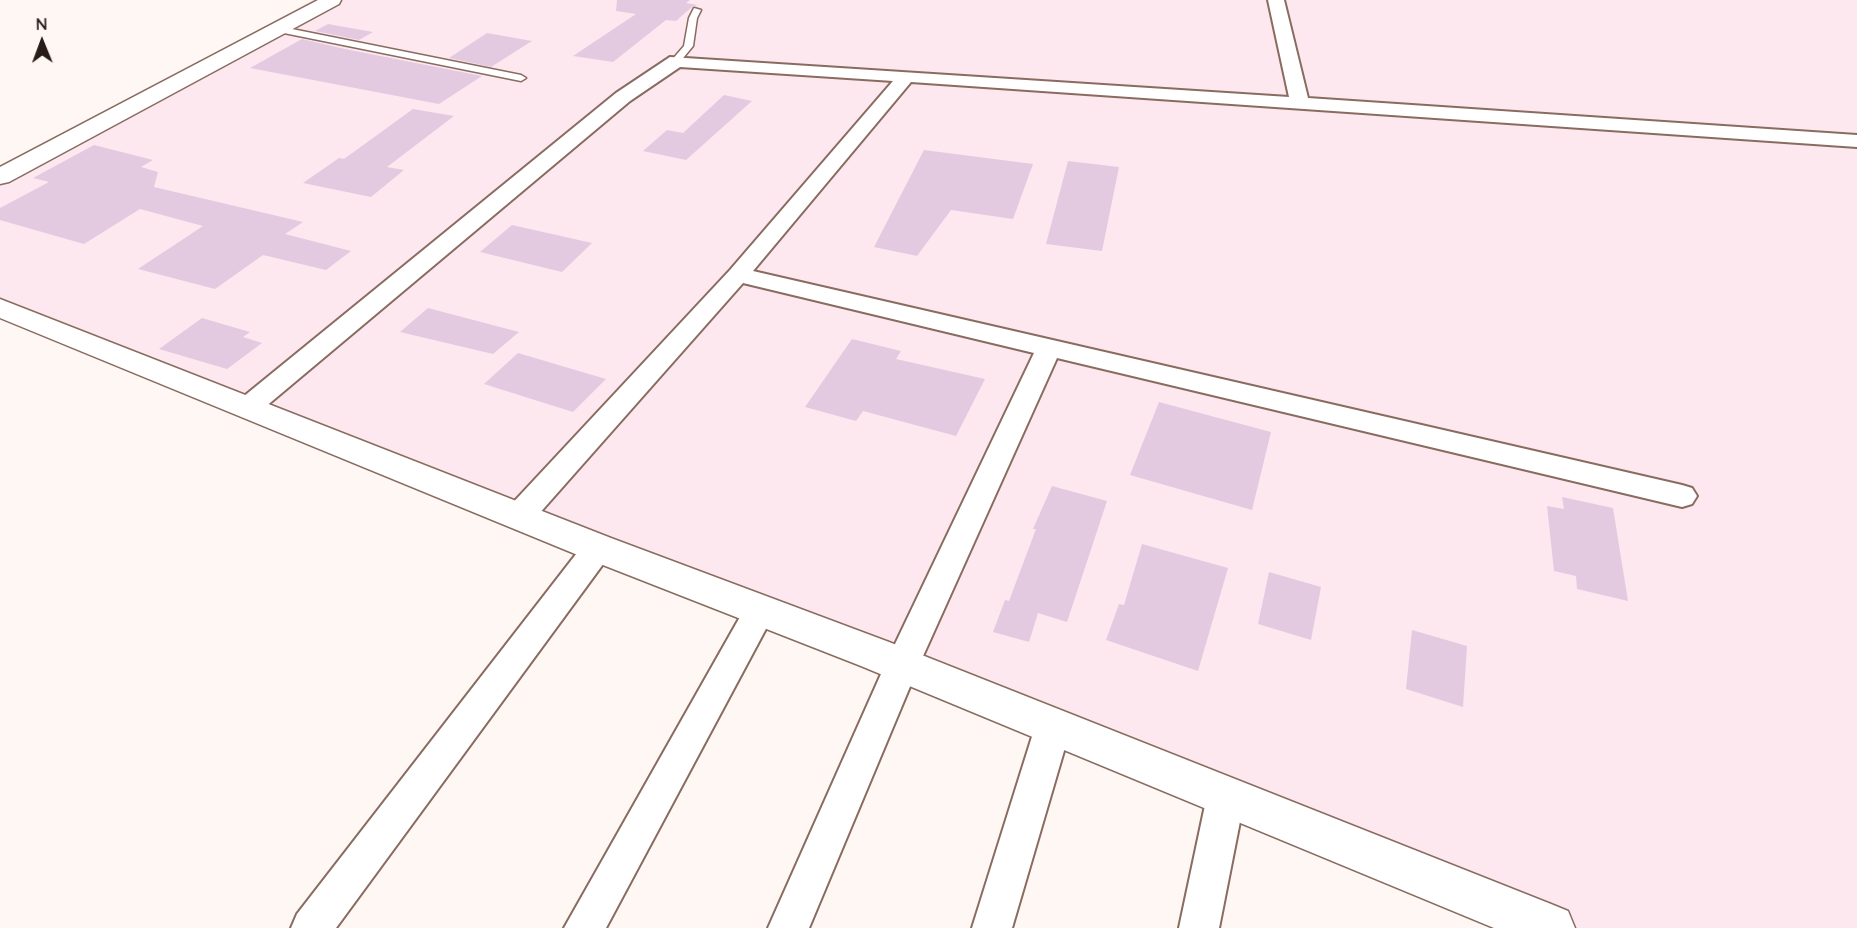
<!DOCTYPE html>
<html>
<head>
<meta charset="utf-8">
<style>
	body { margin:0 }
	#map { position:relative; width:1857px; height:928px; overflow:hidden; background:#fef7f4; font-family:Quicksand,sans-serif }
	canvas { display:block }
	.north { position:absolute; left:12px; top:12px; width:60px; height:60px; -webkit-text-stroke:4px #fef7f4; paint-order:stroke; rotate:359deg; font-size:16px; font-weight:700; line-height:24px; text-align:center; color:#291c18 }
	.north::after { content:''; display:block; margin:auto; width:21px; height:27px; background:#291c18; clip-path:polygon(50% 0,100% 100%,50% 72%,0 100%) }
</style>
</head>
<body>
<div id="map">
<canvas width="1857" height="928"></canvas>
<div class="north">N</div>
</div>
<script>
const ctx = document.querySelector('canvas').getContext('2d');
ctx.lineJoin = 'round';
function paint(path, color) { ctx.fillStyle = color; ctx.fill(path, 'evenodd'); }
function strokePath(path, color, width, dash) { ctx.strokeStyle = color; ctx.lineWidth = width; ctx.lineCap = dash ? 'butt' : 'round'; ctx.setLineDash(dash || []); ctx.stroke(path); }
paint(new Path2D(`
	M 313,0 L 1857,0 L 1857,928 L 1549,928 L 0,308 L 0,169 Z`), '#fde8ef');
paint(new Path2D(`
	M 617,0 L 690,0 L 686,3 L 698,5 L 693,6 L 676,21 L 666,20 L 613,62 L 573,56 L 636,14 L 616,11 Z
	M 328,24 L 373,32 L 359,40 L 315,31 Z
	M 487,33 L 532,41 L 491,67 L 449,58 Z
	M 302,39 L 345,49 L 482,76 L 439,104 L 250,68 Z
	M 724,95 L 752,101 L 686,160 L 643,151 L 667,130 L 683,133 Z
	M 413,109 L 454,116 L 387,167 L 404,170 L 371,197 L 303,183 L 339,158 L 344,159 Z
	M 94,145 L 153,160 L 141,167 L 158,172 L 154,187 L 303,222 L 285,234 L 351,251 L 326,270 L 263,255 L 215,289 L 138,269 L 203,226 L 140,209 L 84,244 L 0,220 L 0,208 L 49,182 L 33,178 Z
	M 924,150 L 1033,164 L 1013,219 L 951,210 L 917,256 L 874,247 Z
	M 1068,161 L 1119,167 L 1102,251 L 1046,244 Z
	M 512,225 L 592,243 L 562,272 L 480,252 Z
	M 428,308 L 519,332 L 493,354 L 400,332 Z
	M 202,318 L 250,332 L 243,337 L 262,343 L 227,369 L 159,349 Z
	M 852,339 L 901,351 L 896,359 L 985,379 L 956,436 L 863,411 L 856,421 L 805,407 Z
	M 518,353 L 606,379 L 573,412 L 484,384 Z
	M 1159,402 L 1271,432 L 1252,510 L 1130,475 Z
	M 1052,486 L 1107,501 L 1067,622 L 1038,613 L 1029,642 L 993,632 L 1005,600 L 1009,601 L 1036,529 L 1033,529 Z
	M 1562,497 L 1613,508 L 1628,601 L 1577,589 L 1576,576 L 1554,571 L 1547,506 L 1564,509 Z
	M 1142,544 L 1228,568 L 1198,671 L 1106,640 L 1119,604 L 1124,605 Z
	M 1269,572 L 1321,587 L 1311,640 L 1258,624 Z
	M 1412,630 L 1467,646 L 1463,707 L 1406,689 Z`), '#e4cae1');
const service = new Path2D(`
	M 694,8 L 701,10 L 697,18 L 693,46 L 679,63 L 673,63 L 671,61 L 684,46 L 689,18 Z
	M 277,26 L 521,75 L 526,78 L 521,81 L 274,31 L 274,27 Z`);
const minor = new Path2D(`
	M 1268,0 L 1284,0 L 1308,98 L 1857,135 L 1857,147 L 911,82 L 753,271 L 1682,485 L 1692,488 L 1697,496 L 1692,504 L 1682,507 L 1057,358 L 919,665 L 809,928 L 768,928 L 885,665 L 1034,353 L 743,283 L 530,524 L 519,527 L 508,524 L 504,516 L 508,508 L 730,270 L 893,81 L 680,67 L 630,101 L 258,413 L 248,416 L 238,413 L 235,407 L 238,401 L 616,93 L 670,57 L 1289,97 Z
	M 598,536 L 609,540 L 613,548 L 609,556 L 336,928 L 291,928 L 297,914 L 587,540 Z
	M 760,597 L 771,601 L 776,610 L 606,928 L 564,928 L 749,601 Z
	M 1053,711 L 1066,716 L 1071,727 L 1012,928 L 972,928 L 1035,727 L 1040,716 Z
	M 1226,778 L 1239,784 L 1245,796 L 1219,928 L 1179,928 L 1207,796 L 1213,784 Z`);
const tertiary = new Path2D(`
	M 318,0 L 341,0 L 339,4 L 9,182 L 0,184 L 0,167 Z`);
const secondary = new Path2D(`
	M 0,299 L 611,538 L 889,642 L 1551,904 L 1568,911 L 1575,928 L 1494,928 L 861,666 L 585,558 L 0,318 Z`);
strokePath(service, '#896b60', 3);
strokePath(minor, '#896b60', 4);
strokePath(tertiary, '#896b60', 3);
strokePath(secondary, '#896b60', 3);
paint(service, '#fff');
paint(minor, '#fff');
paint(tertiary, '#fff');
paint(secondary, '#fff');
</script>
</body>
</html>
